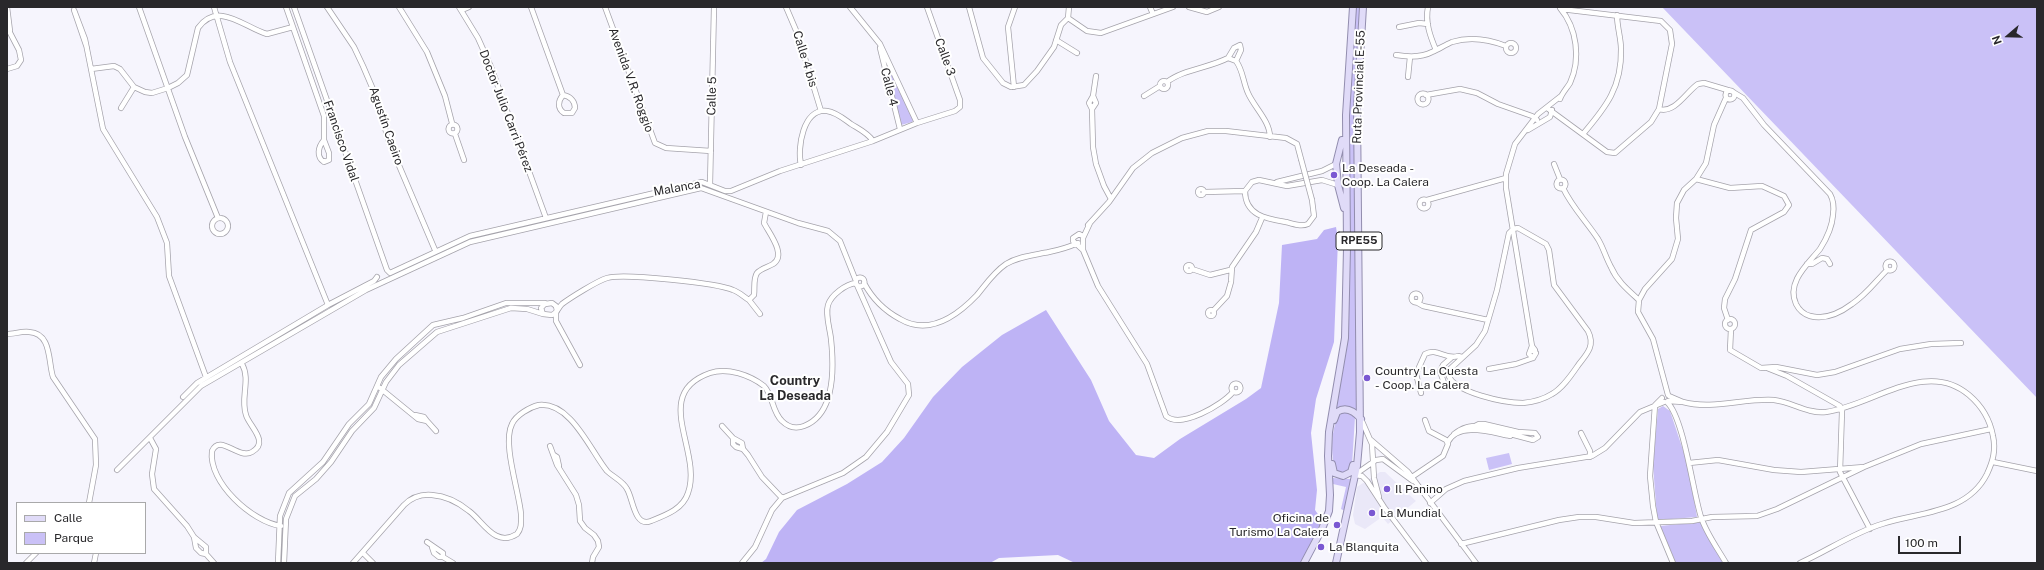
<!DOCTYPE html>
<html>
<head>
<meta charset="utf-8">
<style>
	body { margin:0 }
	#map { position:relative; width:2044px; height:570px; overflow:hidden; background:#f6f5fd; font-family:"Public Sans",sans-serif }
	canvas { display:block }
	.frame { position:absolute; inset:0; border:8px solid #29282b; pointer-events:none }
	.legend { position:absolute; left:16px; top:502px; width:130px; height:52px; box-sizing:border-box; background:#fff; border:1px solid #a9a9aa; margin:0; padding:5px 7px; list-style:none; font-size:12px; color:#29282b }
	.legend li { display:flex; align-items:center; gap:8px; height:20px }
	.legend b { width:20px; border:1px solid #a9a9aa }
	.north { position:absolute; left:1988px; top:16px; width:40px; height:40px; -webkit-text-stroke:3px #fff; paint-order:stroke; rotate:250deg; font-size:11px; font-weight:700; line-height:16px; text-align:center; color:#29282b }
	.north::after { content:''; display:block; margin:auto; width:14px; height:18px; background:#29282b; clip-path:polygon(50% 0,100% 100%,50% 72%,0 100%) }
	.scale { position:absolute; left:1898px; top:536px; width:63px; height:18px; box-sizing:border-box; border:2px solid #29282b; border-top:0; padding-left:5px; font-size:12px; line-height:14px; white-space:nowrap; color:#29282b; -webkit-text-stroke:3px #fff; paint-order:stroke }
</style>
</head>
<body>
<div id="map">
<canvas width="2044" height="570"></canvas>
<div class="frame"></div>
<ul class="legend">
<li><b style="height:5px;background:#e0dbf8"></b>Calle</li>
<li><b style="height:11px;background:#cac1f7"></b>Parque</li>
</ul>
<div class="north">N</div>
<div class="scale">100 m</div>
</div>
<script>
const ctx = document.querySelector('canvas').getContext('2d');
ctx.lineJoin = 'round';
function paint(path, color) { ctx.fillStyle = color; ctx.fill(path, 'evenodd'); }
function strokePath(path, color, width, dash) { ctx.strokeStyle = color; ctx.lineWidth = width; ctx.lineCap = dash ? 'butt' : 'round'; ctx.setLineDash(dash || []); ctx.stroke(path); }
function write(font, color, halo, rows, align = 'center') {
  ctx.font = font + ' "Public Sans",sans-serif'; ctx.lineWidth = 4; ctx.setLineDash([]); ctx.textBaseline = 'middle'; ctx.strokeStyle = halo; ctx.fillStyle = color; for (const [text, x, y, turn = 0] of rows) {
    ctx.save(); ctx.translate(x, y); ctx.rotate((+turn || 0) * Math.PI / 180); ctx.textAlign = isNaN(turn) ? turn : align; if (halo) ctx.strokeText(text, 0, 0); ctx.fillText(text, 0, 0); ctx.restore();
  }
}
paint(new Path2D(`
	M 1380,472 L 1385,472 L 1416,501 L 1388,524 L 1382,517 L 1365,529 L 1355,524 L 1353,515 L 1357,487 Z`), '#eae8f8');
paint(new Path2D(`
	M 1354,7 L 1360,7 L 1354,94 L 1357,410 L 1345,406 L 1336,408 L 1344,365 L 1349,311 L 1348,116 Z
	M 1662,7 L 2037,7 L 2037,398 Z
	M 884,58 L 885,58 L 914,119 L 912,122 L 901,125 Z
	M 1663,406 L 1670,411 L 1688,465 L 1697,517 L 1659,520 L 1657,518 L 1653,465 L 1658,409 Z
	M 1344,412 L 1355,417 L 1352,465 L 1351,469 L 1345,473 L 1336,471 C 1330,459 1330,417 1344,412 Z
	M 1509,453 L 1512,464 L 1489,470 L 1486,458 Z
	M 1333,478 L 1351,479 L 1345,511 L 1341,509 L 1346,487 L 1333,484 Z
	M 1701,522 L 1723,563 L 1676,563 L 1660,526 Z`), '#cac1f7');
paint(new Path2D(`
	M 1336,227 L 1338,240 L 1334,342 L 1316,399 L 1311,433 L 1317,490 L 1315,510 L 1322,520 L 1301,563 L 1075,563 L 1058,555 L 999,558 L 990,563 L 761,563 L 766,559 L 779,532 L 797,510 L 847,484 L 882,462 L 904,438 L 933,397 L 962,367 L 1002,335 L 1046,310 L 1091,380 L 1109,421 L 1136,455 L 1154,458 L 1180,439 L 1246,399 L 1261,388 L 1279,303 L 1282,245 L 1317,239 L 1324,230 Z`), '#beb3f5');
const minor = new Path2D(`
	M 7,7 L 10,31
	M 139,7 L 185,137 L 218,218
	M 286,7 L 324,116 L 324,140 L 329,153 L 329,160 L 324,162 C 316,157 318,147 324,140
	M 294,7 L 387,270 L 390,273 L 470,236 L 702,182 L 725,191 L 731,191 L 780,171 L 873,141 L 917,123 L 955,111 L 960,107 L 960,100 L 927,7
	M 327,7 L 354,47 L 363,66 L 375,94 L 389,142 L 435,250
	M 399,7 L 427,52 L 445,96 L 452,123
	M 459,7 L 478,38 L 491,67 L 546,218
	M 531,7 L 563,95
	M 605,7 L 655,143 L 666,148 L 711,151
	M 786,7 L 798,35 L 821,111
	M 850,7 L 880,44 L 917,123
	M 969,7 L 983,58 L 1003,83 L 1011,87 L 1024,85 L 1037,71 L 1054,47 L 1061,25 L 1068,18
	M 1150,7 L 1153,14
	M 1189,7 L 1207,12 L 1219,7
	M 1428,7 C 1425,22 1430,36 1436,50
	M 1560,8 C 1577,28 1581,59 1570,83 C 1567,88 1562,93 1560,99
	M 462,10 L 469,7
	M 1068,18 L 1087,31 L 1101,33 L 1173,7
	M 1068,18 L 1069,7
	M 7,27 L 19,50 L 21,60 L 17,66 L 7,69
	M 1399,27 L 1419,23 L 1428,24
	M 1056,40 L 1077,53
	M1506 48a5 5 0 1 1 10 0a5 5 0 1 1-10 0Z
	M 87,48 L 74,10 L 85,39 L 103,129 L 157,217 L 167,243 L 169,276 L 206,377
	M 880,48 L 900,129
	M 1396,55 C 1408,57 1421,58 1432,52 C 1439,49 1445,45 1452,42 C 1471,36 1488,39 1506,46
	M 1228,58 L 1234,48 L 1240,45 L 1241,50 L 1236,61
	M 91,69 L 114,66 L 120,69 L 134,87 L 145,92 L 152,93 L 168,88 L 178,83 L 187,75 L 198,28 C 218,0 245,28 267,34 L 293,27
	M 1096,76 L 1093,96 L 1089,103 L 1092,109 L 1093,147 L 1096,164 L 1104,186 L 1111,199
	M 1408,77 L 1410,57
	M1160 85a4 4 0 1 1 8 0a4 4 0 1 1-8 0Z
	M 1167,82 C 1184,69 1209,68 1228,58 L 1236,61 C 1243,70 1243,82 1248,93 C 1254,107 1270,121 1270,137
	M 1014,87 L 1008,27 L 1015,7
	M1725.5 95a4.5 4.5 0 1 1 9 0a4.5 4.5 0 1 1-9 0Z
	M 1733,92 L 1743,98 L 1764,125 L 1830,194 C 1834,201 1834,208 1833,215 C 1832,228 1827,238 1820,249 C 1808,264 1786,282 1796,304 C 1799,310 1803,314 1810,316 C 1825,320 1840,313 1852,304 C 1866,295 1876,281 1887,270
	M1417.5 99a5.5 5.5 0 1 1 11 0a5.5 5.5 0 1 1-11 0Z
	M 563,95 C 570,96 575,101 575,108 L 572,113 L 564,113 C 557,108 558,101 563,95 Z
	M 1426,95 L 1460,89 L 1477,93 L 1498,104 L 1532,116 L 1537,120
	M 1144,96 L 1160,86
	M 1726,98 L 1714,125 L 1706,163 L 1696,179 L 1730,188 L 1762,186 L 1784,196 L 1789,205 L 1784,212 L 1751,230 L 1735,279 L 1725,299 L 1724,308 L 1728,320
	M 121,108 L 134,87
	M 1547,108 L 1607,152 L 1615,153 L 1651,122 L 1659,109 L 1672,44 L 1670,30 L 1661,21 L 1561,9
	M 1092,109 L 1096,103 L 1093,96
	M 1659,109 C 1675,114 1687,91 1698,84 L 1704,83 L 1731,91
	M448.5 129a4.5 4.5 0 1 1 9 0a4.5 4.5 0 1 1-9 0Z
	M 1528,130 L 1550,117 L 1552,110
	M 455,134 L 464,160
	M 1583,134 C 1606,107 1622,87 1621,49 C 1621,38 1617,27 1617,15
	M 1554,164 L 1560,179
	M 801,165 C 797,148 803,108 827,111 C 836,112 844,119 851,124 C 859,129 868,133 873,141
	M1556.5 184a4.5 4.5 0 1 1 9 0a4.5 4.5 0 1 1-9 0Z
	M 1277,182 L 1322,171 L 1336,164
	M 710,185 L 714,7
	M 1563,188 C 1572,207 1586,221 1598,239 C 1603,247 1606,258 1611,267 C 1617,281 1628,290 1639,300 L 1638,312 L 1653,339 L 1668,395
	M1198 192a3 3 0 1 1 6 0a3 3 0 1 1-6 0Z
	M 1204,192 L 1245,191
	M1419.5 204a4.5 4.5 0 1 1 9 0a4.5 4.5 0 1 1-9 0Z
	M 1312,200 L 1314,216 L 1308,224 C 1301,227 1293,224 1286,222 C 1268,219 1245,216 1245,191 L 1252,182 L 1259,180 L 1287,186 L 1322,180 L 1338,185
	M 1427,200 L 1506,178
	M212 226a8 8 0 1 1 16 0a8 8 0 1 1-16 0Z
	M 1088,225 L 1109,202 L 1133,168 L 1152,153 L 1182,138 L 1208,131 L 1226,131 L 1286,138 L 1297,144 L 1301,159
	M 1518,228 L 1546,244 L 1549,250 L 1554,285 L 1588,331 C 1595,345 1588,353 1579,364 C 1572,374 1563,388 1552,394 C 1544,399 1533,402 1523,403 C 1506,403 1453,393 1448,374 L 1450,369 L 1476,345 L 1485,331 L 1497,290 L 1509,233 L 1513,229 Z
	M 1083,238 L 1090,223
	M 1083,250 L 1073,241 L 1073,238 L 1079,234 L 1083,236 L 1083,250 L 1098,286 L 1147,364 L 1166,416 C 1181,429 1222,405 1233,392
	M1885.5 266a4.5 4.5 0 1 1 9 0a4.5 4.5 0 1 1-9 0Z
	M 1807,264 L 1812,264 L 1822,258 L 1827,259 L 1830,264
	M1186 268a3 3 0 1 1 6 0a3 3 0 1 1-6 0Z
	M 1192,269 L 1210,275 L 1230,270
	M855.5 282a4.5 4.5 0 1 1 9 0a4.5 4.5 0 1 1-9 0Z
	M 864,283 C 872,298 885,311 900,319 C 929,336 957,316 977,295 C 986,284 994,272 1006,264 C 1019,256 1035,255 1049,252 C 1059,250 1069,247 1078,243
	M1411.5 298a4.5 4.5 0 1 1 9 0a4.5 4.5 0 1 1-9 0Z
	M 749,300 L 760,314
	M 1639,300 L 1645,289 L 1672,259 L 1678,239 L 1676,218 L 1677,203 L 1684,190 L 1696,179
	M 1416,302 L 1423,306 L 1488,320
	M 328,305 L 374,281 L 377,277
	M1208 313a3 3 0 1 1 6 0a3 3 0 1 1-6 0Z
	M 557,311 L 556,306 L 552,303 L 545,304 L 541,308 L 543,314 L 552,315 C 557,313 558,308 562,304 C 570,298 597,281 607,278 C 623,273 717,283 733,290 C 739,292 744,297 749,300 L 754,295 C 755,288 753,279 757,273 C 760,269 768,267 773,264 C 787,255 769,233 764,223 L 766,212
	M 1213,311 L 1227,296 L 1231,282 L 1232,267 L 1256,232 L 1262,218
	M 556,313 L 556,321 L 580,365
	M1725 324a5 5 0 1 1 10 0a5 5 0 1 1-10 0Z
	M 1731,329 L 1730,350 L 1761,368 L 1776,367 L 1817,375 L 1835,372 L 1900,349 L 1931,344 L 1961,343
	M 7,334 C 14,334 22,331 29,332 C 52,333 48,362 53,377 L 95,439 L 96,465 L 89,503
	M 1532,350 L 1536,353 L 1533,358 L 1529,354 L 1532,346
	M 1535,350 L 1532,346 L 1506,188 L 1506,174 L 1515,144 L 1538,114 L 1561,96
	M 242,364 C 251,380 240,398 246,415 C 249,426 270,442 252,452 C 238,460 220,433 212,451 C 208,482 252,522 281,526
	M 1767,368 L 1787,376 L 1840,406 L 1842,411 L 1840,472 L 1870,529
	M 1489,369 L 1516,364 L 1533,358
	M 1444,383 L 1440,371 L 1443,365 L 1451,358
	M1231.5 388a4.5 4.5 0 1 1 9 0a4.5 4.5 0 1 1-9 0Z
	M 380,388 L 418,419 L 427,421 L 424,417 L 415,415
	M 1421,393 L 1416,374 L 1425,354 C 1437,347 1445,360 1458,356 L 1462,357
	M 183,397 L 197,383 L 328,305 L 230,62 L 214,7
	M 1662,398 L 1655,405 L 1650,476 L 1653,506 L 1656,522 L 1673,563
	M 1668,401 L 1683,402 L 1669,396
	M 1667,402 C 1684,418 1693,493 1701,517 C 1706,533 1718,549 1726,563
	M 1683,402 C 1713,410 1744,398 1774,400 C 1792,402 1807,414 1826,412 C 1872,406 1926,358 1969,395 C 1982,406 1990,420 1993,436 C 1996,450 1993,461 1987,474 C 1967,514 1918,512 1882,524 C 1853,533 1827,551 1800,563
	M 1361,419 L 1372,444 L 1374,478 L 1379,497
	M 427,421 L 436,431
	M 722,426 L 733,438
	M 1581,433 L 1590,451 L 1590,457
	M 1454,434 C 1463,427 1469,426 1480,426 L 1533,440 L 1538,437 L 1535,433 L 1518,432 L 1484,424 L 1479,424 L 1475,426
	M 150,438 L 156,449 L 152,474 L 154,489 L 187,526 L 194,537 L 206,547 L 206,554 L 201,553 L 196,548 L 194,537
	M 1371,440 L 1408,472 L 1476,563
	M 1448,442 C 1458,421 1493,433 1510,436
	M 550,446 L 557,465 L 576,495 L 579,505 L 580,521 L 585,528 L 594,535 L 598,541 L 599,547 L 593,557 L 592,563
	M 743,449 L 742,443 L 733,438 L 733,444 L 736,447 L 743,449 L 748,455 L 762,477 L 782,498
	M 554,455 L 557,457 L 559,466
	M 1993,462 L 2037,471
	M 1689,463 L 1718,460 L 1774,470 L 1801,472 L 1864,467 L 1921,444 L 1991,429
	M 117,470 L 201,386 L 366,290 L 470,242 L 701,188 L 798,223 L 828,231 L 840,241 L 856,281
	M 1356,474 L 1376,460 L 1383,459 L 1413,481
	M 1355,475 L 1362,476 L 1367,481 L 1384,507 L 1426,563
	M 1412,477 L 1443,456 L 1448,444 L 1446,440 L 1429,431 L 1425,420
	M 1430,503 L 1446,489 L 1464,481 L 1518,468 L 1592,456 L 1605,448 L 1640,412 L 1664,402
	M 427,542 L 443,553 L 443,557
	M 1461,544 L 1559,520 L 1579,517 L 1596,517 L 1634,523 L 1692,521 L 1712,517 L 1757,516 L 1777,509 L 1864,467
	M 432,547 L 434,553 L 439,557 L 443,557 L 453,563
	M 363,553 L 373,563
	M 206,554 L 214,563
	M 26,563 L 36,553
	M 94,563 L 96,553
	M 278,563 L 280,516 L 289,493 L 323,462 L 349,424 L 369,404 L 381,377 L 396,359 L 433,325 L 463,318 L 506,303 L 545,303
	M 284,563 L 286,519 L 295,496 L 316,479 L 331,462 L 352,431 L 374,408 L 386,382 L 399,365 L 437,332 L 511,308 L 527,309 L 543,314
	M 353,563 L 404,505 C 412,497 421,494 432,495 C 446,496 458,502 469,511 C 483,521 495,548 517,534 C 522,528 521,522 521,514 C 519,491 502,443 512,424 C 516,415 530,407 539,405 C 571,402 590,450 607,471 C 613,477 623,481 627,489 C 633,498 634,528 651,521 C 666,515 683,509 688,493 C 703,451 650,394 710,373 C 727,367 750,375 764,386 C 773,395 772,412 782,421 C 788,427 796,429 804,426 C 836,414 834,367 831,339 C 830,329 825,315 828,305 C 831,295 846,284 856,283
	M 742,563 L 755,547 L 772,510 L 782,498 L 843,473 L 866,457 L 887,432 L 909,395 L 908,384 L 891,362 L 857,285`);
const major = new Path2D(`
	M 1342,140 L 1336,164 L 1338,185 L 1344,208
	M 1334,420 L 1337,412 C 1346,406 1354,411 1361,419
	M 1332,464 L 1334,473 L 1343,476 L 1351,472 L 1353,465
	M 1304,563 L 1322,529 L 1329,511 L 1330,495 L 1328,456 L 1329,432 L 1345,338 L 1347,248 L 1346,115 L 1353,7
	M 1336,563 L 1357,466 L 1360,432 L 1357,107 L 1363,7`);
strokePath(minor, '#a5a3ab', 6);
strokePath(major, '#928dae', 8);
strokePath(minor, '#fff', 4.5);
strokePath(major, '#e0dbf8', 6);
const minorBridge = new Path2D(`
	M 1301,159 L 1312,200`);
strokePath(minorBridge, '#a5a3ab', 6, []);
strokePath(minorBridge, '#fff', 4.5);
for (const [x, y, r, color] of [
	[1334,175,4,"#7a58d2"],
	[1367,378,4,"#7a58d2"],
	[1387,489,4,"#7a58d2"],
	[1372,513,4,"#7a58d2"],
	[1337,525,4,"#7a58d2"],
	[1321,547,4,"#7a58d2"]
]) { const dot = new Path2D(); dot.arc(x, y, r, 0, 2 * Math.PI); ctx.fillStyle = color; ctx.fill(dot); strokePath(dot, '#fff', 1.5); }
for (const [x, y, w] of [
	[1359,241,46]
]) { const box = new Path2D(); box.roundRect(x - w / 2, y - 9, w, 18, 3); ctx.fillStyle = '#fff'; ctx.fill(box); strokePath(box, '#29282b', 1); }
write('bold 11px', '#29282b', null, [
	["RPE55",1359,241]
]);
write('12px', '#29282b', '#fff', [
	["Calle 3",945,57,70],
	["Calle 4 bis",805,59,73],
	["Avenida V.R. Roggio",631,80,70],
	["Calle 4",889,87,76],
	["Ruta Provincial E-55",1359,87,-88],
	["Calle 5",712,96,-89],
	["Doctor Julio Carri Pérez",506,111,69],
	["Agustín Caeiro",386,126,71],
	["Francisco Vidal",341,141,71],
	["Malanca",677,188,-10]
]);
write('12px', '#29282b', '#fff', [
	["La Deseada -",1342,168],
	["Coop. La Calera",1342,182],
	["Country La Cuesta",1375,371],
	["- Coop. La Calera",1375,385],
	["Il Panino",1395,489],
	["La Mundial",1380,513],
	["Oficina de",1329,518,"right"],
	["Turismo La Calera",1329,532,"right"],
	["La Blanquita",1329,547]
], 'left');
write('bold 13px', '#29282b', '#fff', [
	["Country",795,381],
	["La Deseada",795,396]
]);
</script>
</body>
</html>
